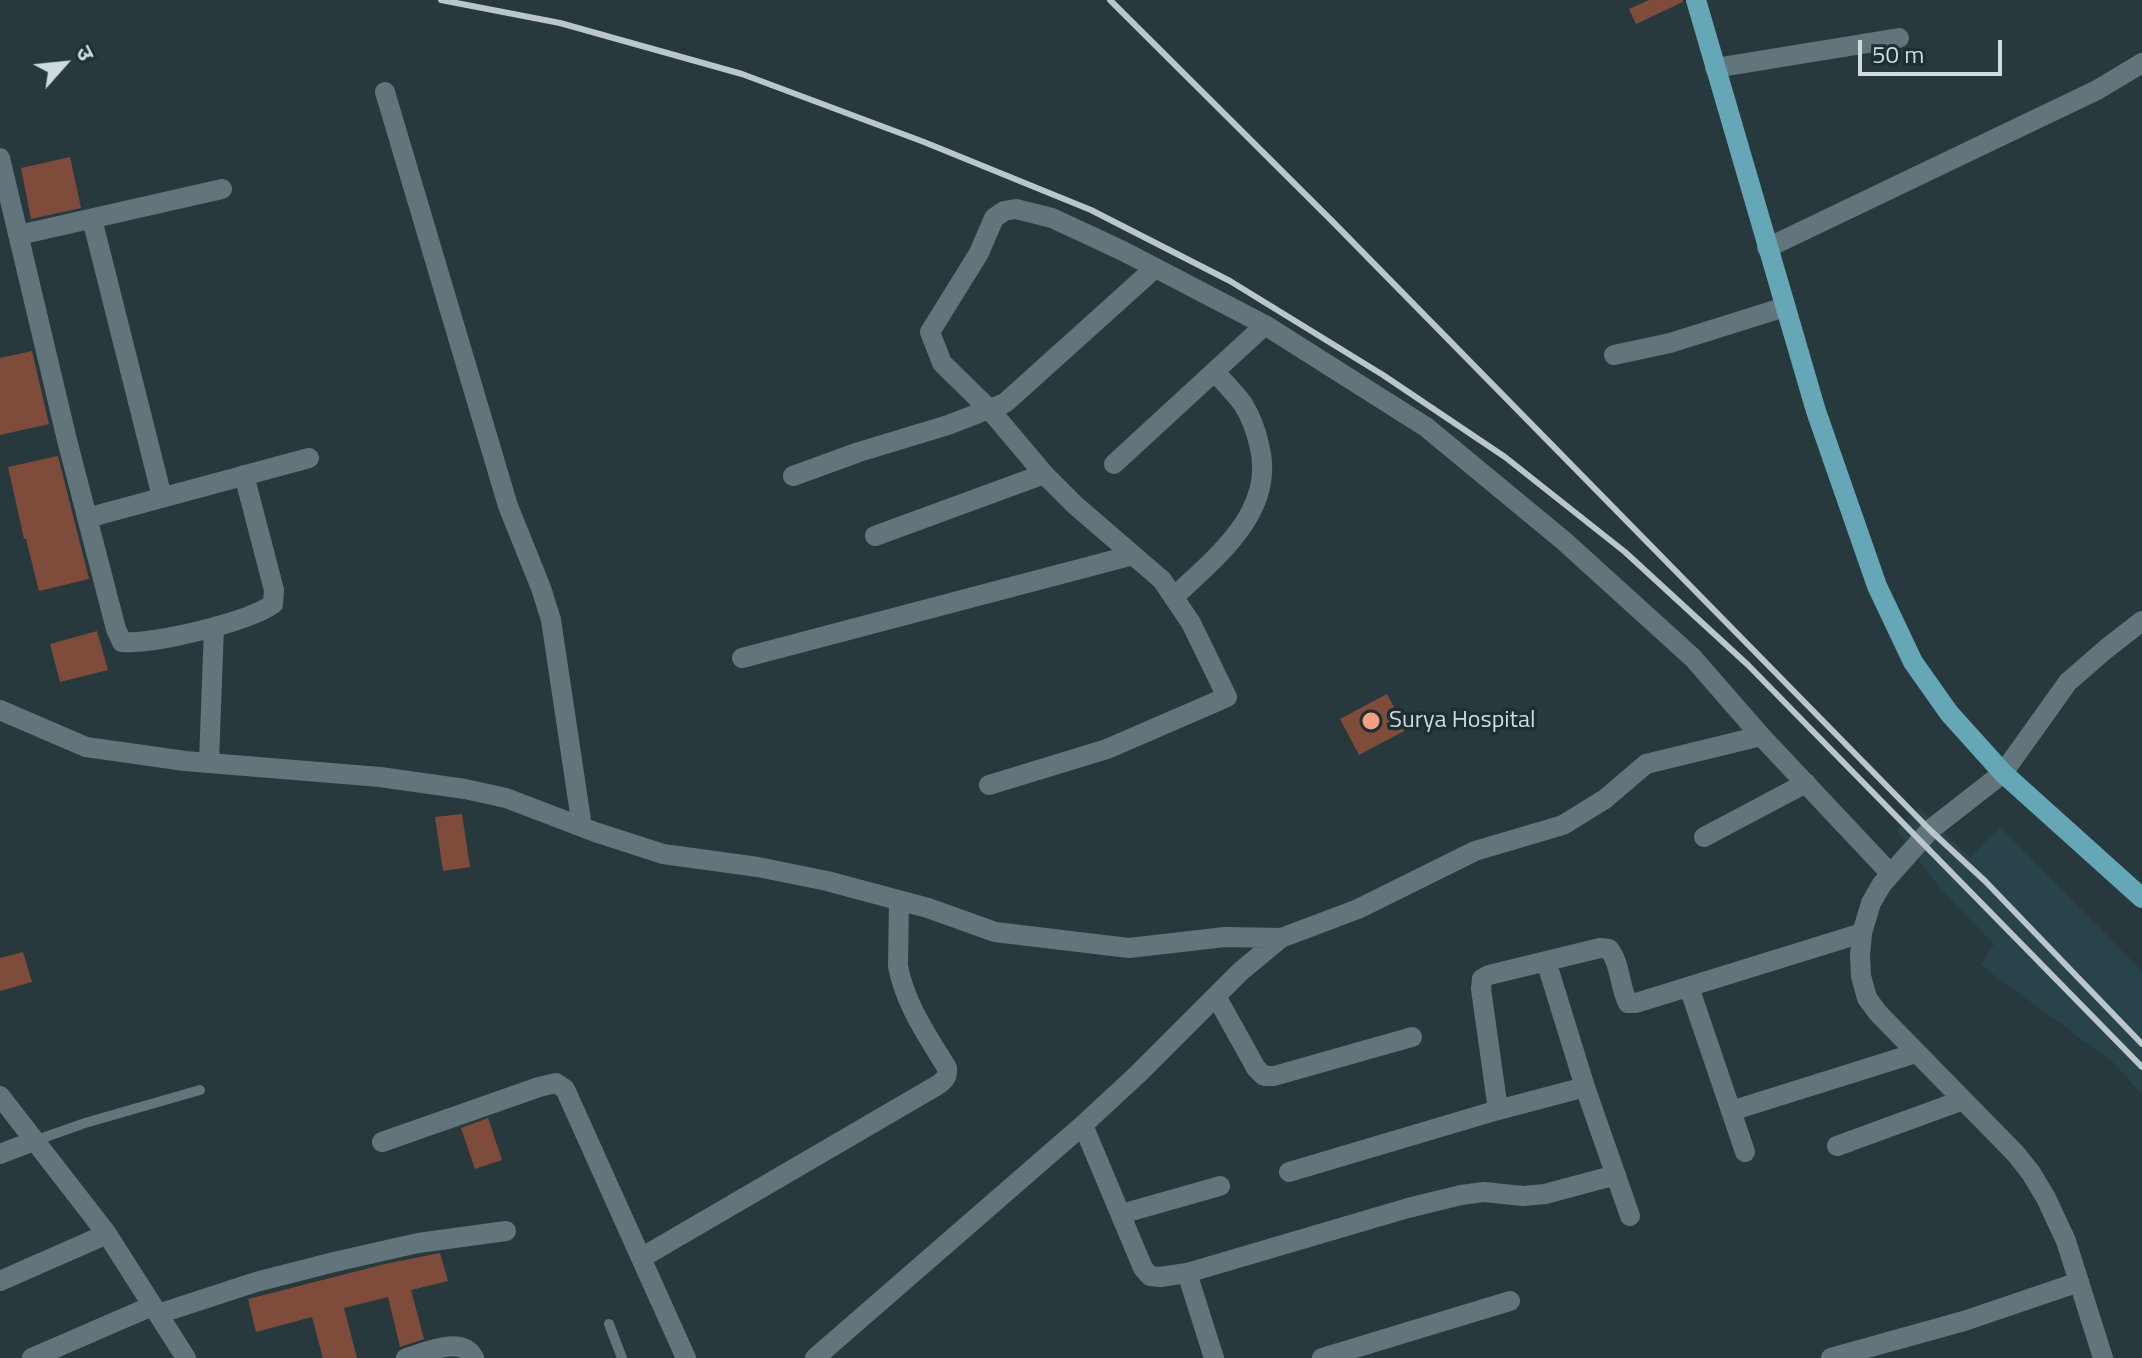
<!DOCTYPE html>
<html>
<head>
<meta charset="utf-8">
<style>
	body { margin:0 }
	#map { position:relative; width:2142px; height:1358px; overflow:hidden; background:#27393d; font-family:"Titillium Web","Noto Sans Devanagari",sans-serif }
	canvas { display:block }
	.north { position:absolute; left:24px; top:24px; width:80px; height:80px; -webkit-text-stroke:6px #1d2f33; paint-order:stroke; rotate:63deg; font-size:22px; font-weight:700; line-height:32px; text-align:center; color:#d0dbde }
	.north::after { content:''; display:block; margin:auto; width:28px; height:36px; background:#d0dbde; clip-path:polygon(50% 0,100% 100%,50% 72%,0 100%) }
	.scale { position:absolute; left:1858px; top:40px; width:144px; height:36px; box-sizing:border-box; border:4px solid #d0dbde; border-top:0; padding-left:10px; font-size:24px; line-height:28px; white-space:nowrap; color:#d0dbde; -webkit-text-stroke:6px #1d2f33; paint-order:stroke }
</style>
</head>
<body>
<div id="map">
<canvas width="2142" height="1358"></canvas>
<div class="north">उ</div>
<div class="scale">50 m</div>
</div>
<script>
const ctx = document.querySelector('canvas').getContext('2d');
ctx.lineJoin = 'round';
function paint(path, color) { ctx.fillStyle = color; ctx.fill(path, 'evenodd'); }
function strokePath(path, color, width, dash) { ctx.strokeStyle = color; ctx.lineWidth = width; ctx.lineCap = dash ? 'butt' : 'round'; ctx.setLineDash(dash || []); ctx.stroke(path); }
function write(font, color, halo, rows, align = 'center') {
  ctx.font = font + ' "Titillium Web",sans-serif'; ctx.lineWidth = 7; ctx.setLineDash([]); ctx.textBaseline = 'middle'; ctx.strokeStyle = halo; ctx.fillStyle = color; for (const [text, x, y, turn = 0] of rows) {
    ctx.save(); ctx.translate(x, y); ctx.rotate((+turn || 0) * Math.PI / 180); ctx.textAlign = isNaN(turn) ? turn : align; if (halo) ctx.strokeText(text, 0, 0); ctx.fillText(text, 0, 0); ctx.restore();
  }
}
paint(new Path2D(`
	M 1920,807 L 1970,858 L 2000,827 L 2142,971 L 2142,1094 L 2114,1063 L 1981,965 L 1994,944 L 1939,887 L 1897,831 Z`), '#28434a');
paint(new Path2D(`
	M 1649,0 L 1683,0 L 1683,2 L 1636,24 L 1629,9 Z
	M 70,157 L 81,208 L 31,219 L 21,168 Z
	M 32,351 L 49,424 L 0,435 L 0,358 Z
	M 58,456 L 89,579 L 39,591 L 26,539 L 24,539 L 8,467 Z
	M 97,631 L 108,670 L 60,682 L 50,644 Z
	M 1387,694 L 1406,730 L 1359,755 L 1340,719 Z
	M 462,814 L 470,867 L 443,871 L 435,817 Z
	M 23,952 L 32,982 L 0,991 L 0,958 Z
	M 488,1118 L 502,1160 L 475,1169 L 461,1128 Z
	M 440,1253 L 448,1281 L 411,1290 L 424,1339 L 400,1347 L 388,1297 L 344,1308 L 357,1358 L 323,1358 L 312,1317 L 256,1332 L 248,1299 L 385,1264 Z`), '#7f4c3c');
strokePath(new Path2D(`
	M 34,1141 L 85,1123 L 200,1090
	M 609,1324 L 622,1358`), '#61757a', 10);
strokePath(new Path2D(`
	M 1715,68 L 1899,38
	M 385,92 L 508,506 L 541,588 L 551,620 L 582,827
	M 0,158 L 67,440 L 116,629 L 122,642 C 152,645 248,622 273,604 L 274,590 L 244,475
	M 92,219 L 162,497
	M 19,235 L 222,189
	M 1767,248 L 2097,90 L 2142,63
	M 1614,355 L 1670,343 L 1785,307
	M 1114,464 L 1265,325
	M 793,476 L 859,452 L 948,425 L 1005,403 L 1155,268
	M 87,518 L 309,458
	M 875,536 L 1044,474
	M 1174,597 C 1216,557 1277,511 1259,444 C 1256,431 1251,417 1243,404 C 1235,393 1224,382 1215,372
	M 742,658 L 1133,555
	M 0,710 L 86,747 L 185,761 L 380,777 L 465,789 L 506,798 L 595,832 L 663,854 L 758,867 L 827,881 L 928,908 L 995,932 L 1129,948 L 1225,937 L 1281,938
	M 209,762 L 214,627
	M 989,785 L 1107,749 L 1227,697 L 1191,623 L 1162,580 L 1075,505 L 1044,474 L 990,410 L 942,363 L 930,332 L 979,253 L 994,218 L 1004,211 L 1016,209 L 1052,218 L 1123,251 L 1265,325 L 1426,427 L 1564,541 L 1693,658 L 1761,736 L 1890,873
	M 1704,837 L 1806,783
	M 1546,961 L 1585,1087 L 1630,1216
	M 1689,987 L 1745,1152
	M 1216,996 L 1256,1068 L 1264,1076 L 1274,1076 L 1412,1037
	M 0,1096 L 107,1234 L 186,1358
	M 1498,1110 L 1481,989 L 1482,979 L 1489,975 L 1600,948 L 1609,949 C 1621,964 1619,986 1628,1003 L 1636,1003 L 1862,933
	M 1731,1111 L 1916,1053
	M 1083,1125 L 1143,1268 L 1150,1276 L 1160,1277 L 1187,1273 L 1408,1208 L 1461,1195 L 1484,1192 L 1523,1196 L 1545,1194 L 1616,1175
	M 382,1142 L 539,1087 L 556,1083 L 565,1089 L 686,1358
	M 1837,1146 L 1963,1100
	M 0,1154 L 34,1141
	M 1289,1172 L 1498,1110 L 1585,1087
	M 1121,1214 L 1220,1186
	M 641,1258 L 936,1086 C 944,1081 948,1077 947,1068 C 927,1035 905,1004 898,966 L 899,900
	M 1187,1273 L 1214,1358
	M 0,1281 L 107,1234
	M 158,1314 L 256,1282 L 334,1262 L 418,1243 L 506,1231
	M 32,1358 L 152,1306
	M 406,1358 C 427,1352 462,1335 474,1358
	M 815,1358 L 1083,1125 L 1138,1074 L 1241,971 L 1281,938 L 1358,909 L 1475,851 L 1563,825 L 1605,799 L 1646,764 L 1761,736
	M 1322,1358 L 1510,1301
	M 1831,1358 L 1964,1321 L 2079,1282`), '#61757a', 20);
strokePath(new Path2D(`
	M 2103,1358 L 2066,1241 L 2046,1198 L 2031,1173 L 2016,1154 L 1878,1013 L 1867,998 L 1861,976 L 1860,956 L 1862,933 L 1871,903 L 1882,884 L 1930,830 L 2003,773 L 2068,682 L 2106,649 L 2142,621`), '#61757a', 20);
strokePath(new Path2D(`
	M 1696,0 L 1816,411 L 1877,586 L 1913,662 L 1949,713 L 2003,773 L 2142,898`), '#66a7b7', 20);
strokePath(new Path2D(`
	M 441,0 L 560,23 L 742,74 L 924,142 L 1091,210 L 1230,281 L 1383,375 L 1505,457 L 1625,552 L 1748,665 L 2142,1067
	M 1110,0 L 1332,221 L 1930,830 L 1985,881 L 2142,1044`), '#bac6c9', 6);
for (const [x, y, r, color] of [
	[1371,721,10,"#f39f84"]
]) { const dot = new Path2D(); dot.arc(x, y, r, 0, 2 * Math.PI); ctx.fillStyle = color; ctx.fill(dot); strokePath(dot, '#1d2f33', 3); }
write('24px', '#d0dbde', '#1d2f33', [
	["Surya Hospital",1389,721]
], 'left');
</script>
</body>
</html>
